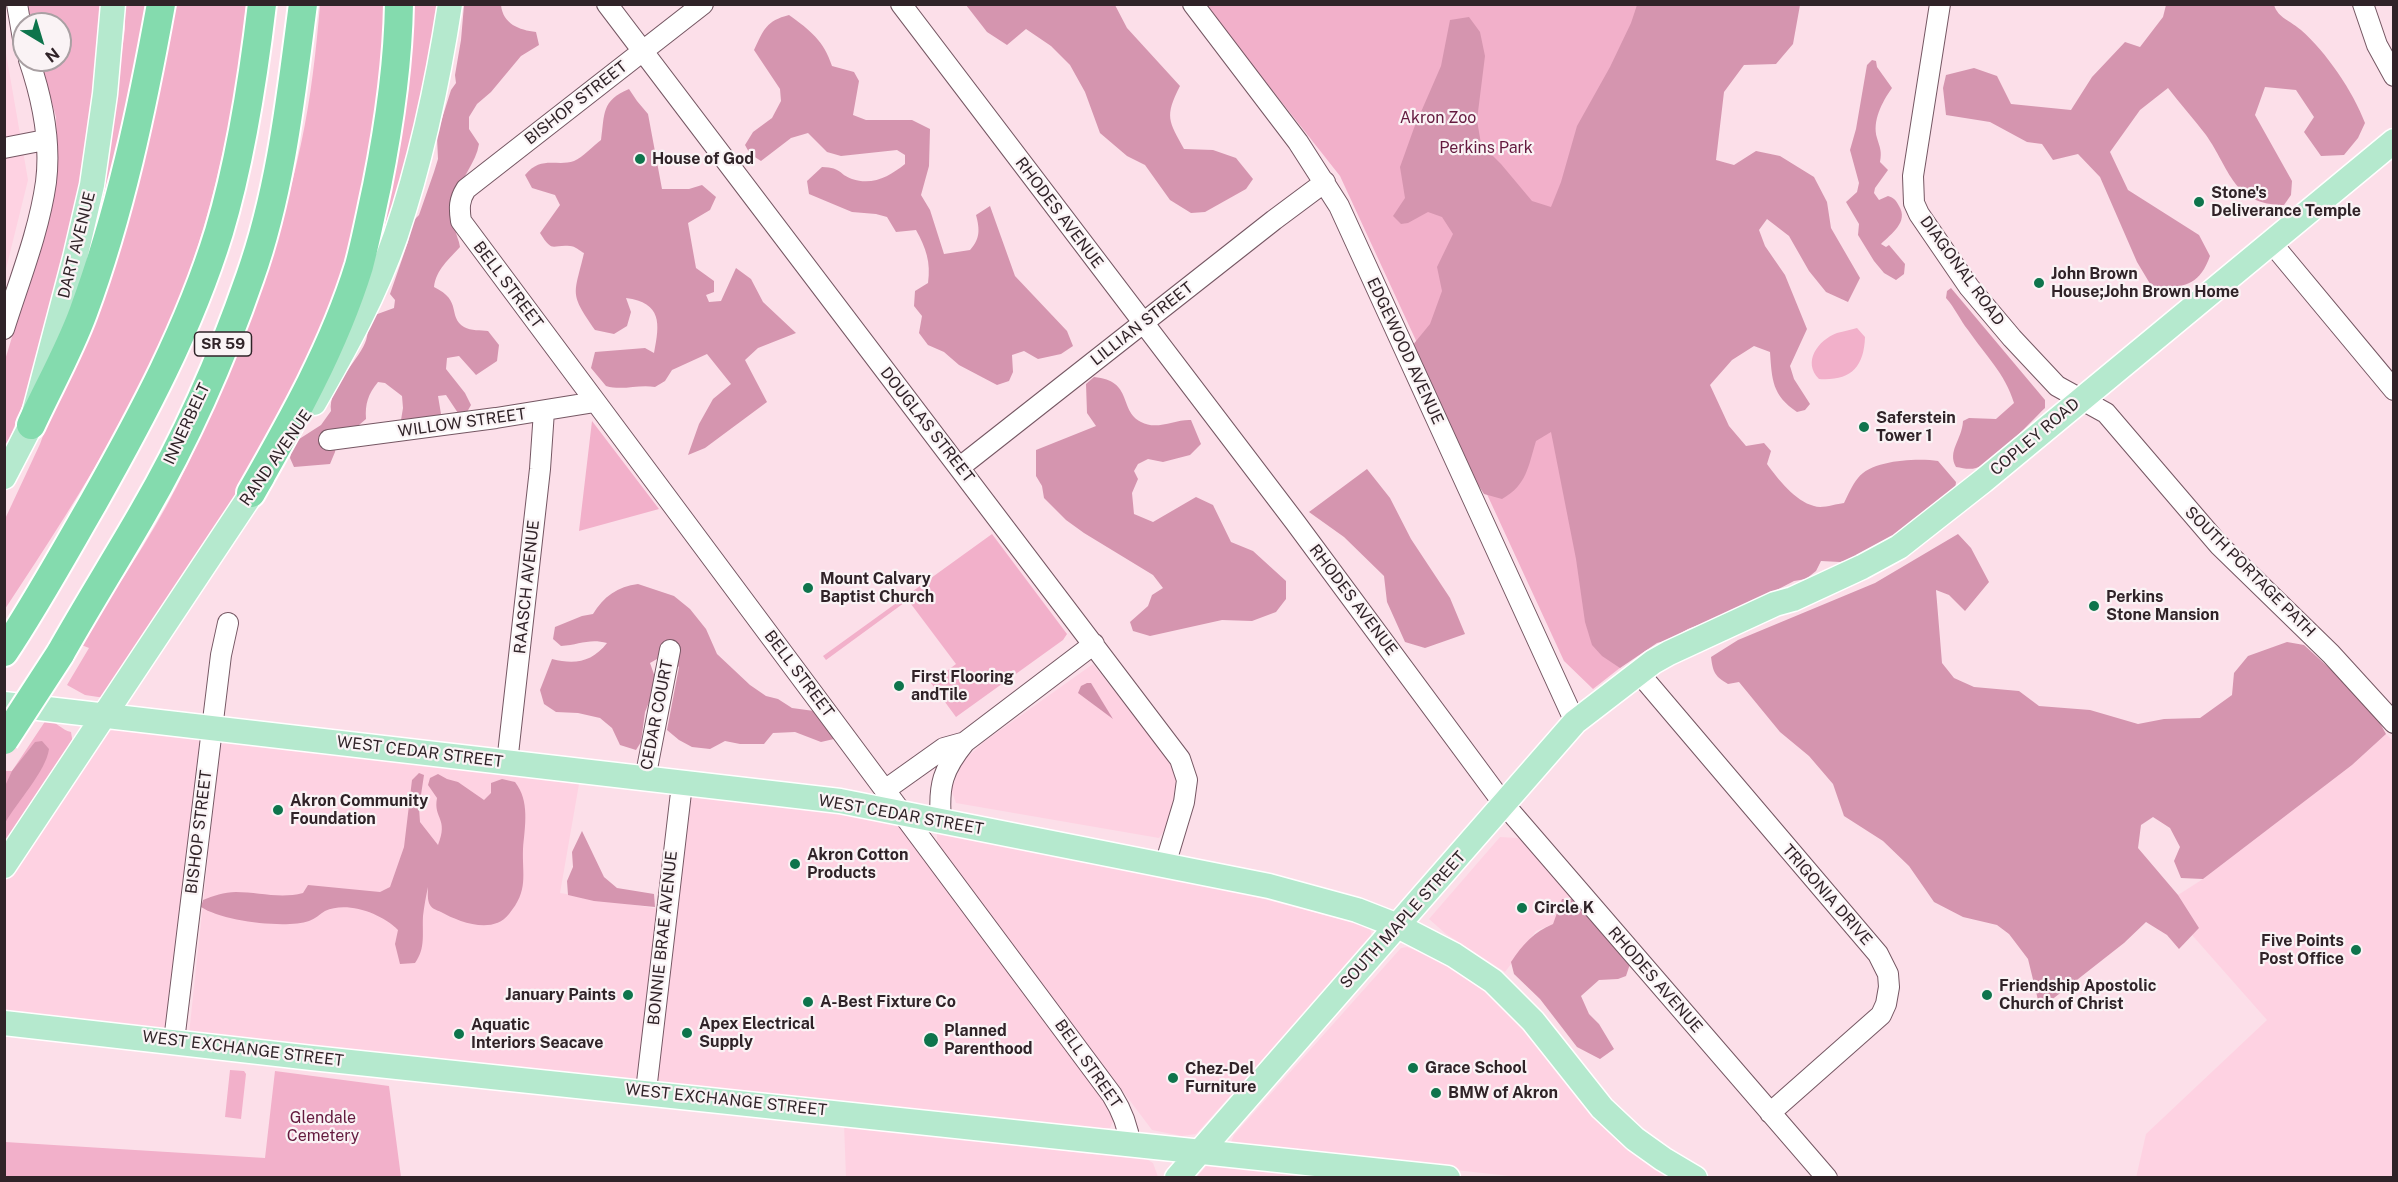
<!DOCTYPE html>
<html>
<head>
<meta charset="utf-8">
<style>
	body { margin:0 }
	#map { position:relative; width:2398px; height:1182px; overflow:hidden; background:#fcdfe9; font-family:"Public Sans",sans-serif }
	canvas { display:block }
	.frame { position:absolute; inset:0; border:6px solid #302328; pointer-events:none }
	.north { position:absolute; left:12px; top:12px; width:60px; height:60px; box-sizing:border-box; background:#faf3f5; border:2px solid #a9a0a3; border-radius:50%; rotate:142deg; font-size:16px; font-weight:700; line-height:24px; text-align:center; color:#302328 }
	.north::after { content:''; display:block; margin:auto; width:21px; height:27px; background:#0e744c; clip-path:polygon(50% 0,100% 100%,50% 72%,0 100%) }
</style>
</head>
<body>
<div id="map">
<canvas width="2398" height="1182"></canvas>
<div class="frame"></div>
<div class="north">N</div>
</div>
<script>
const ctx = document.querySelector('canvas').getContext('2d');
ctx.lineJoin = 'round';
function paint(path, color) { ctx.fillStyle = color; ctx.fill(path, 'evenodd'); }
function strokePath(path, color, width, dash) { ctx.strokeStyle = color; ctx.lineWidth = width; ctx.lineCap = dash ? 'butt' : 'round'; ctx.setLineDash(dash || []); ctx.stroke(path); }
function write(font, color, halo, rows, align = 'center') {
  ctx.font = font + ' "Public Sans",sans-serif'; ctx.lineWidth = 4.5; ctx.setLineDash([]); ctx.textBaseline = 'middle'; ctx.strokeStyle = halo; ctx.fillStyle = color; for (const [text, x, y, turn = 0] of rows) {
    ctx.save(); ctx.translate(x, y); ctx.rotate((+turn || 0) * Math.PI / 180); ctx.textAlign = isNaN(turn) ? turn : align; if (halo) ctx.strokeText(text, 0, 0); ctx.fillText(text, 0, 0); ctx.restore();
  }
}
paint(new Path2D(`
	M 4,42 L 28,180 L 5,273 L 4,273 Z
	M 1093,664 L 1175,767 L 1176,780 L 1169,823 L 1159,838 L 956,803 L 951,789 L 964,760 L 985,741 Z
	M 104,717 L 212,729 L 174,1041 L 5,1023 L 5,866 Z
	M 2386,734 L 2394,742 L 2393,1177 L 2136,1178 L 2146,1134 L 2267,1020 L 2192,935 L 2199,928 L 2178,895 L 2203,879 L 2352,765 Z
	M 233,739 L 580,778 L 560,893 L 659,909 L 673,790 L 889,814 L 959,900 L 1117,1112 L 1110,1128 L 1068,1128 L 527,1068 L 189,1034 L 220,745 Z
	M 937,832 L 1191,880 L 1344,920 L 1355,916 L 1370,927 L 1372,938 L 1196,1134 L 1182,1136 L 1152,1130 L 937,844 Z
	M 1500,837 L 1518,838 L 1569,888 L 1576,899 L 1562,900 L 1553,924 L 1536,931 L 1505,972 L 1446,934 L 1429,919 Z
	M 1407,947 L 1436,958 L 1477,984 L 1522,1023 L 1680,1177 L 1519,1177 L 1236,1146 L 1231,1142 L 1234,1135 L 1401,948 Z
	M 844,1124 L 1092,1154 L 1143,1157 L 1153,1163 L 1158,1177 L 846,1177 Z
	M 1207,1165 L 1320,1177 L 1197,1177 Z`), '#fed2e2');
paint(new Path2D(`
	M 28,5 L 106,5 L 83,185 L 32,380 L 5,451 L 5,360 L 50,213 L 55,179 L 57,148 L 56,117 L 40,60 L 60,60 L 60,24 L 30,24 Z
	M 125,5 L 154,5 L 128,135 L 73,305 L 107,158 L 125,29 Z
	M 169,5 L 246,5 C 239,77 226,149 206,219 C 166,361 86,487 5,609 L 5,519 L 40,444 L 74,351 Z
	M 320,5 L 394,5 L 358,244 L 278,436 L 105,698 L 85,695 L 67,685 L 89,648 L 79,644 C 113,593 149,541 177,486 C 232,377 275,264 301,144 C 311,98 316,51 320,5 Z
	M 404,5 L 444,5 L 413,147 L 378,245 Z
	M 1205,5 L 1655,5 L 1653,642 L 1593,689 L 1564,661 L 1340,176 Z
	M 1857,328 L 1865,337 C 1864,368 1850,381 1819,379 C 1802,362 1818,340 1837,333 C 1844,331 1851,330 1857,328 Z
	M 592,421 L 659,509 L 579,531 Z
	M 992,534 L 1067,634 L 1063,640 L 956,717 L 931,683 L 956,664 L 908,600 L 826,660 L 823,656 Z
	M 46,720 C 57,721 61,730 71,732 L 73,744 L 5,852 L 5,771 L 12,771 Z
	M 230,1070 L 244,1071 L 246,1074 L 241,1119 L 225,1117 Z
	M 275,1071 L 389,1086 L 401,1177 L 5,1177 L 5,1142 L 265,1158 Z`), '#f2b0ca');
paint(new Path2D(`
	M 464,5 L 501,5 C 503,24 519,30 536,32 L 539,45 L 521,56 L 491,92 L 477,104 L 469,117 L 469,129 L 479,144 C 476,163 461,177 457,196 C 454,206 454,218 455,229 C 456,235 459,240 460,247 C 449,259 436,270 434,287 C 463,301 447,316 464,327 C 471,331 481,330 488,331 L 499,345 L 497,361 L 476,375 L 459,356 L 447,358 L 446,369 L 465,393 L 471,405 L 467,412 L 458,413 L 446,395 L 438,396 L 441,414 L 438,418 L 405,424 L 401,420 L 403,408 L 402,396 L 385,383 L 378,382 C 368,394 365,404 366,419 L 359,425 L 338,434 L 335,452 L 330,464 L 294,467 L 290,458 L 293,443 L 321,425 L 331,411 C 328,387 356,364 365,343 C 369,334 367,325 372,316 L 394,308 L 395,300 L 390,294 L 408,242 L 412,222 L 419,215 L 434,172 L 438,159 L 437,137 L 440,125 L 451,90 L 456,83 L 455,75 L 461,40 Z
	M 966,5 L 1115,5 L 1127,28 L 1180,86 C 1164,117 1169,121 1184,149 L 1213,150 L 1236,158 L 1253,179 L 1246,189 L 1205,212 L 1191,213 L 1170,200 L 1145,165 L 1127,156 L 1100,133 L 1085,92 L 1070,65 L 1051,46 L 1026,29 L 1007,45 L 987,32 Z
	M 1637,5 L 1800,5 L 1793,44 L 1776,64 L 1744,65 L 1724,92 L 1716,160 L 1734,165 L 1756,151 L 1780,156 L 1814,177 L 1827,202 L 1831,228 L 1860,278 L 1848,302 L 1826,292 L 1809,271 L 1789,236 L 1767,219 L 1759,230 L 1765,246 L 1785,275 L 1807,329 L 1790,366 L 1794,379 L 1810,404 L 1805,410 L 1797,412 C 1772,395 1772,380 1770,352 L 1754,346 L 1732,360 L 1710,385 L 1729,426 L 1746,446 L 1764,443 L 1771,451 L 1767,464 C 1778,479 1795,501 1814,506 C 1822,509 1835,504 1844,503 C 1848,495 1852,485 1858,478 C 1872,460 1917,458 1938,461 L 1956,482 L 1955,490 L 1868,555 L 1840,562 L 1821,561 L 1816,571 L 1806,579 L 1794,581 L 1740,609 L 1688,629 L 1671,639 L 1657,643 L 1620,668 L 1602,656 L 1592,645 L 1585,622 L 1576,559 L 1551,432 L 1536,441 C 1528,467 1527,485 1502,499 L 1484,494 L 1458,454 L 1412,346 L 1430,324 L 1442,291 L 1437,267 L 1453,234 L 1442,217 L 1428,212 L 1408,223 L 1401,224 L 1393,216 L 1405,198 L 1400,167 L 1414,128 L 1441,66 L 1450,20 L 1469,17 L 1480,32 L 1485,56 L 1477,120 L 1481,144 L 1501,164 L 1532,201 L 1551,207 L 1561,182 L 1577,126 L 1610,67 L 1631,23 Z
	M 2166,5 L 2274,5 C 2278,18 2291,21 2301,30 C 2326,52 2353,91 2365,123 L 2358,138 L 2344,155 L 2321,156 L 2304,132 L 2314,117 L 2296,90 L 2265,87 L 2255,115 L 2292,181 L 2291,195 L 2284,205 C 2233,205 2230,169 2206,135 C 2194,119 2180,104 2168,88 L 2140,110 L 2110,152 L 2128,190 L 2199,235 L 2210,256 C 2199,287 2182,288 2152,287 L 2137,262 L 2100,177 L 2078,154 L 2053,160 L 2042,144 L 2027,142 L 1990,122 L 1946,115 L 1943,88 L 1946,75 L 1974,68 L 1997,76 L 2011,104 L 2071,110 L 2092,77 L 2125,42 L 2140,47 L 2163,17 Z
	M 789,15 C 810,30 824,41 832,66 L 854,72 L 859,81 L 853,115 L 866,120 L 912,120 L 930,129 L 929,166 L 921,195 L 930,210 L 944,254 L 970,250 C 980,239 980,230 976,215 L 990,206 L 1015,276 L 1067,331 L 1073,346 L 1061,354 L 1038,359 L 1024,351 L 1012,355 L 1013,372 L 1009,381 L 997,385 L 959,365 L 944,352 L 928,345 L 919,333 L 922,316 L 914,306 L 915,291 L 928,283 C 931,262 926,248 916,230 L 896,232 L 887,217 L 876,214 L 852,212 L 809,194 L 807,181 L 822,167 C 843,168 838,174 852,179 C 873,186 890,176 905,164 L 905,155 L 897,150 L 841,156 L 827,152 L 808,133 L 791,138 L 761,161 L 750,154 L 745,145 L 753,132 L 772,118 L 781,101 L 780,89 L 754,50 C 764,29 766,21 789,15 Z
	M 1872,60 L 1876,61 L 1877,67 L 1892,88 C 1882,102 1872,121 1877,138 C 1880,148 1882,151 1880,162 L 1888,170 L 1875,188 L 1874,193 L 1879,200 L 1888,196 C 1894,198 1896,200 1899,206 C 1909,222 1891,234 1881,244 L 1886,247 L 1889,245 L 1905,264 L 1904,274 L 1896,280 L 1884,273 L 1874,261 L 1858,235 L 1859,224 L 1846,202 L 1857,192 L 1859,183 L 1850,150 L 1856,129 L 1867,65 Z
	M 629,89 L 637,101 L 648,114 L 662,189 L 689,189 L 702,185 L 716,197 L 710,210 L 688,223 L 696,268 L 714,281 L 714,292 L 706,295 L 709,302 L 721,301 L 736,268 L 751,279 L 763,302 L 796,333 L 758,348 L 745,360 L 767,402 L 705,448 L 688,455 L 699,424 L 713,399 L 731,384 L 707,354 L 672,370 L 665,381 L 655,387 C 638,384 623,391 606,386 L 591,368 L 595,352 L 645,348 L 654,353 C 660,323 662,303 626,298 L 631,312 L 627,326 L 614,334 L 595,330 C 569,292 574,296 584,253 C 580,251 575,246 570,246 C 552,244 553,254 540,233 L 560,205 L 555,195 L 532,188 L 525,175 C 541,155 557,167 574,161 C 583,157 593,146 601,140 C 605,113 601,101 629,89 Z
	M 1951,288 L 2045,400 L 2045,408 C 2029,423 1994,463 1976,468 C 1969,470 1963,468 1956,467 C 1947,451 1962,440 1963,421 L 1969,418 L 1996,419 L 2014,403 C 2005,373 1985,355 1968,330 C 1960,320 1955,308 1946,298 L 1947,291 Z
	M 1094,377 C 1134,381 1118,410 1141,422 C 1157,431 1175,419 1191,420 L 1201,444 L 1190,455 L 1163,462 L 1148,459 L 1138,464 L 1134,471 L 1138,479 L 1132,493 L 1134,514 L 1153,522 L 1196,497 L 1213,505 L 1231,542 L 1253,551 L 1286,581 L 1286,599 L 1276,612 L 1252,621 L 1222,620 L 1150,636 L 1133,631 L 1130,622 L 1148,606 L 1152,595 L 1163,588 L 1153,575 L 1084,533 L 1066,520 L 1044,498 L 1042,486 L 1036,476 L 1036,450 L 1096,426 L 1087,413 L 1086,384 Z
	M 1367,469 L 1390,498 L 1411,539 L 1450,598 L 1465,634 L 1425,648 L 1405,642 L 1387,602 L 1384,576 L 1344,537 L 1309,512 Z
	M 1958,534 L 1971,548 L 1989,582 L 1965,611 L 1949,595 L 1936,590 L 1942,663 L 1954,678 L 1974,687 L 2019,691 L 2039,706 L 2090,710 L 2138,724 L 2164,719 L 2200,718 L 2232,695 L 2234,673 L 2248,656 L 2287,642 L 2304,645 L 2349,686 L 2375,714 L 2386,734 L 2352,765 L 2203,879 L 2181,878 L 2174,861 L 2180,847 L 2170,828 L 2153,817 L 2141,825 L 2138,848 L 2178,895 L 2199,928 L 2179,949 L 2167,935 L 2146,922 L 2124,943 L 2045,1005 L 2038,1000 L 2028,959 L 2009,934 L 1997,925 L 1963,917 L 1934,902 L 1909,866 L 1883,841 L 1844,816 L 1833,784 L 1809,756 L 1780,732 L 1739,682 L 1728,684 C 1715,676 1713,673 1711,657 L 1738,640 L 1875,583 Z
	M 638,584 L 674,596 L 690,609 L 706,629 L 717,654 L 750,685 L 766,696 L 778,699 L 792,708 L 814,711 L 830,726 L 834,739 L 821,742 L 795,732 L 773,733 L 764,744 L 740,744 L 725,741 L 710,749 L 692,747 L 679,740 L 667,730 L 679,667 L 664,655 L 650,663 L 657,683 L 645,712 L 641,742 L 636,750 L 620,745 L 612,728 L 600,718 L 578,713 L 556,712 L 544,704 L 540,690 L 552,659 C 575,665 592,662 607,643 C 589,638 579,645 561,646 L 553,639 L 555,627 L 582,616 L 593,614 C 603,597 618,586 638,584 Z
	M 42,741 L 49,749 C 46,771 17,802 5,823 L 5,786 L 12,771 L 35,742 Z
	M 419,773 L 424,775 L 419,808 L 420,822 L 438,845 C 449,818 433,819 437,798 L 428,785 L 430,778 L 438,774 L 447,779 L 458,782 L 484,800 L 491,793 L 491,783 L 502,779 L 515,782 C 530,801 525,826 523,849 C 522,875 529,890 509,914 C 493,935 459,922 441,912 C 437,910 432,909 430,905 C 427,900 428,892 428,887 C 426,896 424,907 423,916 C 422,933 426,948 415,963 L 400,964 L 395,944 L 398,930 C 381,913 347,901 325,911 C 320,914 315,919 309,921 C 285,929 222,921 201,907 L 203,900 C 213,896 224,892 236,892 C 258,892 280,899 303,893 L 308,885 L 380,892 L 390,887 L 404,847 L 412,780 Z
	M 582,831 L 604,877 L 617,888 L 654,894 L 655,907 L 594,901 L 568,895 L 567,881 L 573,867 L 572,852 Z
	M 1562,899 L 1576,899 L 1631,961 L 1626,976 L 1618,979 L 1599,980 L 1581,996 L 1589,1014 L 1599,1024 L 1614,1049 L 1600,1059 L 1577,1047 L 1540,999 L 1514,974 L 1511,962 C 1523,944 1534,932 1553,924 Z`), '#d595af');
paint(new Path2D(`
	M 1087,683 L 1091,683 L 1113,719 L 1078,693 L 1081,686 Z`), '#d292ac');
const minor = new Path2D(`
	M 17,4 L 24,45
	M 607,4 L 1180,759 L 1187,780 L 1184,802 L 1165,865
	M 703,4 L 466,189 C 459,200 459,208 461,221 L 1112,1095 C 1122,1111 1128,1125 1130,1144
	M 901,4 L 1295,522 L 1503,803 L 1827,1178
	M 1193,4 L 1298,142 L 1339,206 L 1575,722
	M 1940,4 L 1913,176 L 1914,203 L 1919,214 L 1969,287 L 2012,338 L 2057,386 L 2106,413 L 2219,545 L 2331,654 L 2394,723
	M 2363,4 L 2377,45 L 2394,76
	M 4,148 L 45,140
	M 2270,241 L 2394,390
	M 4,329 C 19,281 39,232 46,182 C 51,142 42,98 29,60
	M 329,440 L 496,418 L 595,402
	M 960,467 L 1274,220 L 1325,182
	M 1639,673 L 1878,954 L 1888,974 L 1889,987 L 1886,1004 L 1881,1015 L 1770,1113
	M 507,763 L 540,469 L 544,411
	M 645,779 L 670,650
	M 885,790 L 944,748 L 962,743
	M 941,820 C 938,785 943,769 965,742 L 1094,644
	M 174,1041 L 221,655 L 228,623
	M 646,1091 L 682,784`);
const major = new Path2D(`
	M 314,403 C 345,349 376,293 396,235 C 421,161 438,82 450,4
	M 4,477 L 31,425 L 75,258 L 92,185 L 105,94 L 113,4
	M 4,704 L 840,801 L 1269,886 L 1357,910 L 1398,926 L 1454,955 L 1493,981 L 1533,1021 L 1602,1108 L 1635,1139 L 1663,1159 L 1695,1178
	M 4,866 L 262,478
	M 4,1023 L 312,1058 L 1448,1178
	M 1177,1178 L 1575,722 L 1653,662 L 1669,653 L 1775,604 L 1793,599 L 1862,567 L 1899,547 L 1983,481 L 2394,141`);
const highway = new Path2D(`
	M 31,425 C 48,388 69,351 83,313 C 120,213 142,109 161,4
	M 251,493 C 292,421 334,347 359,266 C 366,240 371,213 377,186 C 389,126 398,66 399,4
	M 4,652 C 36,604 64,553 93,503 C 142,416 189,329 219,232 C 241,159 253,80 262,4
	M 60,654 C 87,606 116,560 143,513 C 186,439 222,358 250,277 C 281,190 291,95 303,4`);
strokePath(minor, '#755763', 22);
strokePath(major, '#fff', 27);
strokePath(highway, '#fff', 32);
strokePath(minor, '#fff', 20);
strokePath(major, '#b5e9ce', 24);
strokePath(highway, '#84dbae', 28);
const highwayBridge = new Path2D(`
	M 4,740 L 60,654`);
strokePath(highwayBridge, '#fff', 32, []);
strokePath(highwayBridge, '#84dbae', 28);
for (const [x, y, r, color] of [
	[640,159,6,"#0e744c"],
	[2199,202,6,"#0e744c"],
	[2039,283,6,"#0e744c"],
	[1864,427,6,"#0e744c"],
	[808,588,6,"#0e744c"],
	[2094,606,6,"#0e744c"],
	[899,686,6,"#0e744c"],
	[278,810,6,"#0e744c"],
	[795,864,6,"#0e744c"],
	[1522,908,6,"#0e744c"],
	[2356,950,6,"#0e744c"],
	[628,995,6,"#0e744c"],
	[1987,995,6,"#0e744c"],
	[808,1002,6,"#0e744c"],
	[687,1033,6,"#0e744c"],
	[459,1034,6,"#0e744c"],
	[931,1040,8,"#0e744c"],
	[1413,1068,6,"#0e744c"],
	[1173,1078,6,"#0e744c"],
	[1436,1093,6,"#0e744c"]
]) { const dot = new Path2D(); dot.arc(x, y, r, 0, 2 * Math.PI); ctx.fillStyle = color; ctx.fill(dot); strokePath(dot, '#faf3f5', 2); }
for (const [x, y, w] of [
	[223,344,57]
]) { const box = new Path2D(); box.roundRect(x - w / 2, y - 12, w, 24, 4.5); ctx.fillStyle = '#faf3f5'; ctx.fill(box); strokePath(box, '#302328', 1.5); }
write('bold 15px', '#302328', null, [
	["SR 59",223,344]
]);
write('16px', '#302328', '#faf3f5', [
	["BISHOP STREET",576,103,-38],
	["RHODES AVENUE",1059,213,53],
	["DART AVENUE",77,245,-76],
	["DIAGONAL ROAD",1962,271,54],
	["BELL STREET",508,285,53],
	["LILLIAN STREET",1142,324,-38],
	["EDGEWOOD AVENUE",1405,351,65],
	["WILLOW STREET",462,423,-8],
	["INNERBELT",187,424,-65],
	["DOUGLAS STREET",927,425,52],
	["COPLEY ROAD",2035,437,-40],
	["RAND AVENUE",276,458,-55],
	["SOUTH PORTAGE PATH",2250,572,45],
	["RAASCH AVENUE",527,587,-84],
	["RHODES AVENUE",1353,600,53],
	["BELL STREET",799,674,53],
	["CEDAR COURT",657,715,-79],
	["WEST CEDAR STREET",420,752,7],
	["WEST CEDAR STREET",901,815,10],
	["BISHOP STREET",199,832,-83],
	["TRIGONIA DRIVE",1827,895,49],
	["SOUTH MAPLE STREET",1403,920,-48],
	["BONNIE BRAE AVENUE",663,938,-84],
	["RHODES AVENUE",1655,980,49],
	["WEST EXCHANGE STREET",243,1049,7],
	["BELL STREET",1088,1064,55],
	["WEST EXCHANGE STREET",726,1100,6]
]);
write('16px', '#641a3f', '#faf3f5', [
	["Akron Zoo",1438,118],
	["Perkins Park",1486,148],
	["Glendale",323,1118],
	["Cemetery",323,1136]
]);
write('bold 16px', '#302328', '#faf3f5', [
	["House of God",652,159],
	["Stone's",2211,193],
	["Deliverance Temple",2211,211],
	["John Brown",2051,274],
	["House;John Brown Home",2051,292],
	["Saferstein",1876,418],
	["Tower 1",1876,436],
	["Mount Calvary",820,579],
	["Baptist Church",820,597],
	["Perkins",2106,597],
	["Stone Mansion",2106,615],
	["First Flooring",911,677],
	["andTile",911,695],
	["Akron Community",290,801],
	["Foundation",290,819],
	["Akron Cotton",807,855],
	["Products",807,873],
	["Circle K",1534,908],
	["Five Points",2344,941,"right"],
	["Post Office",2344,959,"right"],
	["Friendship Apostolic",1999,986],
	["Church of Christ",1999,1004],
	["January Paints",616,995,"right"],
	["A-Best Fixture Co",820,1002],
	["Apex Electrical",699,1024],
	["Supply",699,1042],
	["Aquatic",471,1025],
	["Interiors Seacave",471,1043],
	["Planned",944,1031],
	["Parenthood",944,1049],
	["Grace School",1425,1068],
	["Chez-Del",1185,1069],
	["Furniture",1185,1087],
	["BMW of Akron",1448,1093]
], 'left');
</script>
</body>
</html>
